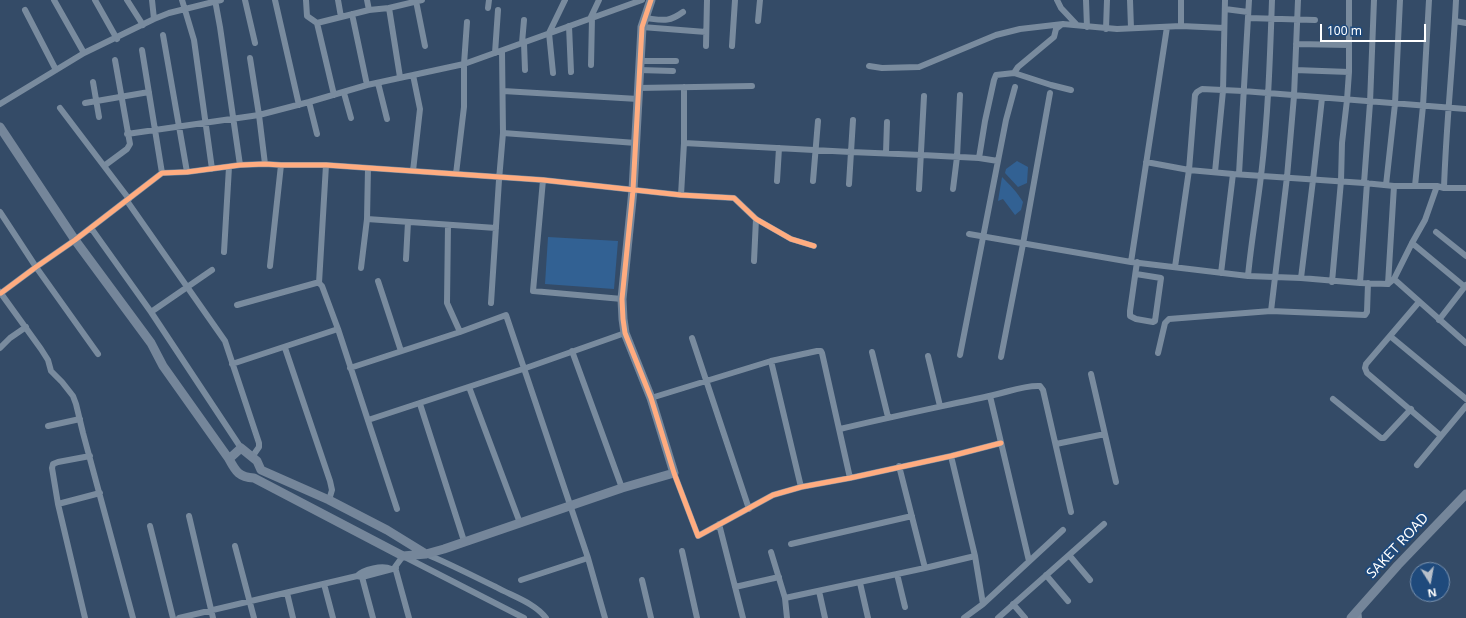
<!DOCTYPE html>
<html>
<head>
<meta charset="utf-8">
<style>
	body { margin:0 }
	#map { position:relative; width:1466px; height:618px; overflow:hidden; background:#344b67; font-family:"Noto Sans",sans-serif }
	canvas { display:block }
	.north { position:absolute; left:1410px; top:562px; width:40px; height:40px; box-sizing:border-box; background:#1f4a7c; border:1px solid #7992b0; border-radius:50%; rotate:169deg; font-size:11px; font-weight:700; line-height:16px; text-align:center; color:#fff }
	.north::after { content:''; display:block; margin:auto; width:14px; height:18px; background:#b8c0ca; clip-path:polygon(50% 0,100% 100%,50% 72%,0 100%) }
	.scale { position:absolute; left:1320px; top:24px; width:106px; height:18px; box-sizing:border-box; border:2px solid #fff; border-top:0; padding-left:5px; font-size:12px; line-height:14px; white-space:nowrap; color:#fff; -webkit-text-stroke:3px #1f4a7c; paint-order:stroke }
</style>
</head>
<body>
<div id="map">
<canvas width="1466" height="618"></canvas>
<div class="north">N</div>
<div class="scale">100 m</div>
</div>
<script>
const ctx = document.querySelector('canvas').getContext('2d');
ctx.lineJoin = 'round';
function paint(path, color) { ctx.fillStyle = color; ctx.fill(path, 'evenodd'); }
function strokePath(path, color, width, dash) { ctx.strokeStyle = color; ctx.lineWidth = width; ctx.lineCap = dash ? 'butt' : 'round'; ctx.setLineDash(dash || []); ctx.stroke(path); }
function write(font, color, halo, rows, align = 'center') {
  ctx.font = font + ' "Noto Sans",sans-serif'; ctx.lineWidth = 4; ctx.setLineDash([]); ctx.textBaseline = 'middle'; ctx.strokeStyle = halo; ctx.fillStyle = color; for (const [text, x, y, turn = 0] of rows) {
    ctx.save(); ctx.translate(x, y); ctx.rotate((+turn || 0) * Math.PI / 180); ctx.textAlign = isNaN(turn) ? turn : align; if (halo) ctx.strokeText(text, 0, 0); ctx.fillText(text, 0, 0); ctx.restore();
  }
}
paint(new Path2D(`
	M 1017,161 L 1028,167 L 1027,183 L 1018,187 L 1005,173 L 1006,169 Z
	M 1002,177 C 1010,185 1017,192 1023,202 L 1021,210 L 1015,215 L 1003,199 L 998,201 Z
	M 548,237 L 618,241 L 614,289 L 545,284 Z`), '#326193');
strokePath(new Path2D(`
	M 54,0 L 84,53
	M 95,0 L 117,39
	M 127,0 L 143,25
	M 152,0 L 154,19
	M 182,0 L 194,40 L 212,169
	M 215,0 L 220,27 L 240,165
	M 245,0 L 255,43
	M 275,0 L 299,105
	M 306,0 L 307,16 L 317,23 L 334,95
	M 338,0 L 341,17
	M 367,0 L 369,10
	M 1057,0 L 1061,8 L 1077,25
	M 1086,0 L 1087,27
	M 1130,0 L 1131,28
	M 416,1 L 425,46
	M 488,8 L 489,0
	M 1225,9 L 1248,12
	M 25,10 L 56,70
	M 352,14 L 367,85
	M 645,18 C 662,20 668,23 683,12
	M 1248,18 L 1315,20
	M 590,19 L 599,0
	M 758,21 L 760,0
	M 1455,21 L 1466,23
	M 317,23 L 369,10 L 389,8
	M 569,26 L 571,72
	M 1181,26 L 1181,0
	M 642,27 L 706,32
	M 1106,29 L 1107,0
	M 163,35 L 187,172
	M 522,43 L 524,20
	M 524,43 L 525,70
	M 1296,44 L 1349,45
	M 706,46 L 707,0
	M 732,46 L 735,0
	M 142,50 L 162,173
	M 495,53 L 498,10
	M 640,61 L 676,61
	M 591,65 L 592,18
	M 869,66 L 882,68 L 919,67 L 996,35 L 1020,29 L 1063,24 L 1117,29 L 1181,26 L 1224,28
	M 639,70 L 673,71
	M 1295,70 L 1349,72
	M 553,73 L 549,33 L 565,0
	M 1014,73 L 1018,67 L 1054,37 L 1056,29 L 1061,25
	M 413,75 L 420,109 L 413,171
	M 400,77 L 389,8 L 422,0
	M 93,82 L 99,117
	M 378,83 L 387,119
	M 638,88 L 752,86
	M 503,91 L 638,99
	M 344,93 L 351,118
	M 309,102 L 317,134
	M 85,103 L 149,92
	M 0,104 L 84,53 L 154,19 L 169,13 L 221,0
	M 60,108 L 129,199
	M 503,133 L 636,143
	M 127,134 L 259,115 L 250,58
	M 684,143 L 851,152 L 922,155 L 979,158 L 998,161
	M 886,153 L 887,122
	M 979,158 L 985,121 L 994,80 L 996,75 L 1014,73 L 1051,85 L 1071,90
	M 1146,162 L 1189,170 L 1233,174 L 1364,183 L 1394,186 L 1437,186 L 1444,188 L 1466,188
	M 265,164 L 259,115 L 309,102 L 367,85 L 464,64 L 642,0
	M 104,166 L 127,149 L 130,144 L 115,60
	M 1215,172 L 1223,91 L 1225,0
	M 456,174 L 464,107 L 464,64 L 467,22
	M 1239,174 L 1249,0
	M 543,180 L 533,291 L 622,299
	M 777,181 L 779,148
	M 813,181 L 818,121
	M 1364,183 L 1370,103 L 1374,0
	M 849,184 L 853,120
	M 1386,185 L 1395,104 L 1400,0
	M 1415,186 L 1423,106 L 1429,0
	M 1444,188 C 1446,125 1453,63 1456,0
	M 919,189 L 924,96
	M 953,189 L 957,157 L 960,95
	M 681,195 L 684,143 L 684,87
	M 127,201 L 225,341 L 259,443 L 259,447 L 252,457
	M 0,212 L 36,267 L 98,354
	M 367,219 L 496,228
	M 448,225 L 447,303 L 460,332
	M 91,228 L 151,312 L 241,448
	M 1436,232 L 1466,256
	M 969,234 L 1131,262 L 1248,276 L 1301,278 L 1360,283 L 1388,284 L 1394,279 L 1412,243 L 1425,220 L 1437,186
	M 1412,243 L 1465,287
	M 224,252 L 229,167
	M 406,259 L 408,222
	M 754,261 L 756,219
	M 1131,262 L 1167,27
	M 270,266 L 281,165
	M 1175,267 L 1189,170 L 1195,95 L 1197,92 L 1202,89 L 1243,91 L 1466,109
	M 361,268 L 367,219 L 368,168
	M 1221,273 L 1233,174
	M 1136,274 L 1161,278 L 1155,321 L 1153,322 L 1136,319 L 1130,316 L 1130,311 L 1137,262
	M 1248,276 C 1251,243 1257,210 1261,176 C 1268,118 1270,59 1272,0
	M 1301,278 L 1313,180 L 1322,98
	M 1394,279 L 1466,343
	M 378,281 L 401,351
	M 1332,282 L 1341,181 L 1342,143 L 1347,100 L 1349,72 L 1349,0
	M 319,283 L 326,165
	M 1360,283 L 1367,183
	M 1388,284 L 1394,186
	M 0,292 L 41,349 L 48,360 L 51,371 L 62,382 L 73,396 L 76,404 L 83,433 L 133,618
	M 1,293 L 36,267 L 75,240 L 162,173 L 187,172 L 240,165 L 265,164 L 281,165 L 326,165 L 543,180 L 681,195 L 734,198 L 756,219 L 791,239 L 814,246
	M 1419,302 L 1366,364 L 1365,368 L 1367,373 L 1441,436
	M 491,303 L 499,180 L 503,133 L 502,51
	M 237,305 L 316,283 L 319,283 L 322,286 L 338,329 L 397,509
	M 1271,311 L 1287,177 L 1294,96 L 1298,0
	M 151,312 L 212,270
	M 1439,320 L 1466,285
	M 1390,336 L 1466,399
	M 692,338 L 749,509
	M 0,348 L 10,338 L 26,327
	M 285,348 L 330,481 L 332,490 L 329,500
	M 572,351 L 622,488
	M 872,352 L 888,417
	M 1158,353 L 1165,323 L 1169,319 L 1271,311 L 1365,315 L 1367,312 L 1368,283
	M 960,355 L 1006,120 L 1015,87
	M 928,356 L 940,406
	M 1001,357 L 1023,244 L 1050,93
	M 771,361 L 801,487
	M 232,364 L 338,329
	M 350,368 L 460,332 L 506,315 L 588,558 L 605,618
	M 1091,374 L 1116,482
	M 469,387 L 520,523
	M 990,396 L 1029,561
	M 651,398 L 771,361 L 817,351 L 821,351 L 822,353 L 850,478
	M 1333,399 L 1381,438 L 1384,438 L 1411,409
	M 420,404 L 464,541
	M 368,420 L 523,369 L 625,333
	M 48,426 L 80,419
	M 840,429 C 890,417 939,407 989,396 C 1006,393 1023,385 1040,386 L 1043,390 L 1071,512
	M 1056,444 L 1105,434
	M 951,456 L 975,556 L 983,604
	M 1417,465 L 1466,406
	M 899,466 L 925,568
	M 674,473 L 698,536 L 773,495 L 801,487 L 850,478 L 951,456 L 1001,443
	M 58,504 L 100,493
	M 189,516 L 213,618
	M 719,524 L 743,618
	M 150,526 L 173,618
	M 791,544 L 912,516
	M 235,546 L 254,618
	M 682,551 L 697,618
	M 771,552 L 785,598 L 787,618
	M 426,554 C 450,564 473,576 496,587 C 512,596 535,603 546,618
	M 1069,555 L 1090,580
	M 391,569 C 383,565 363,569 357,576 L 362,577 L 396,568
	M 897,574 L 905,607
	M 1046,575 L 1068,601
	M 362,577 L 373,618
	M 521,580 L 588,558
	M 642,580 L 651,618
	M 860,583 L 868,618
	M 324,584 L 333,618
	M 735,587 L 779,577
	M 819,591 L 825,618
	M 287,593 L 293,618
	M 785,598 L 925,568 L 975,556
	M 1013,604 L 1025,618
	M 1358,610 L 1359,618
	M 85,618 L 58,504 L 52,468 L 53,464 L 58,462 L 90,456
	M 179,618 L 357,576
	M 409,618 L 395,567 L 403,556 L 524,618
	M 964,618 L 983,604 L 1063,530
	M 998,618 L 1104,524`), '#798b9e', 6);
strokePath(new Path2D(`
	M 0,127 L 75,240 L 151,343 L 163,366 L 229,459 C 236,472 239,477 254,478 L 403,556 L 426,554 L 444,549 L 622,488 L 674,473 L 651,398 L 625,333 L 623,319 L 622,299 L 633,190 L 642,27 L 651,0
	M 229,459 L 241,448 L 257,461 L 261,470 L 329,500 L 387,530 L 426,554
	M 1351,618 L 1398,565 L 1466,494`), '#75869a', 9);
strokePath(new Path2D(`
	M 651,0 L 642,27 L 633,190 L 622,299 L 623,319 L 625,333 L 651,398 L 674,473 L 698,536 L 773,495 L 801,487 L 850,478 L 951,456 L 1001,443
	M 1,293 L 36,267 L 75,240 L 162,173 L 187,172 L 240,165 L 265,164 L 281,165 L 326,165 L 543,180 L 681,195 L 734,198 L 756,219 L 791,239 L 814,246`), '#ffac80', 5);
write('14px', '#fff', '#1f4a7c', [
	["SAKET ROAD",1398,546,-47]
]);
</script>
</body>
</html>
